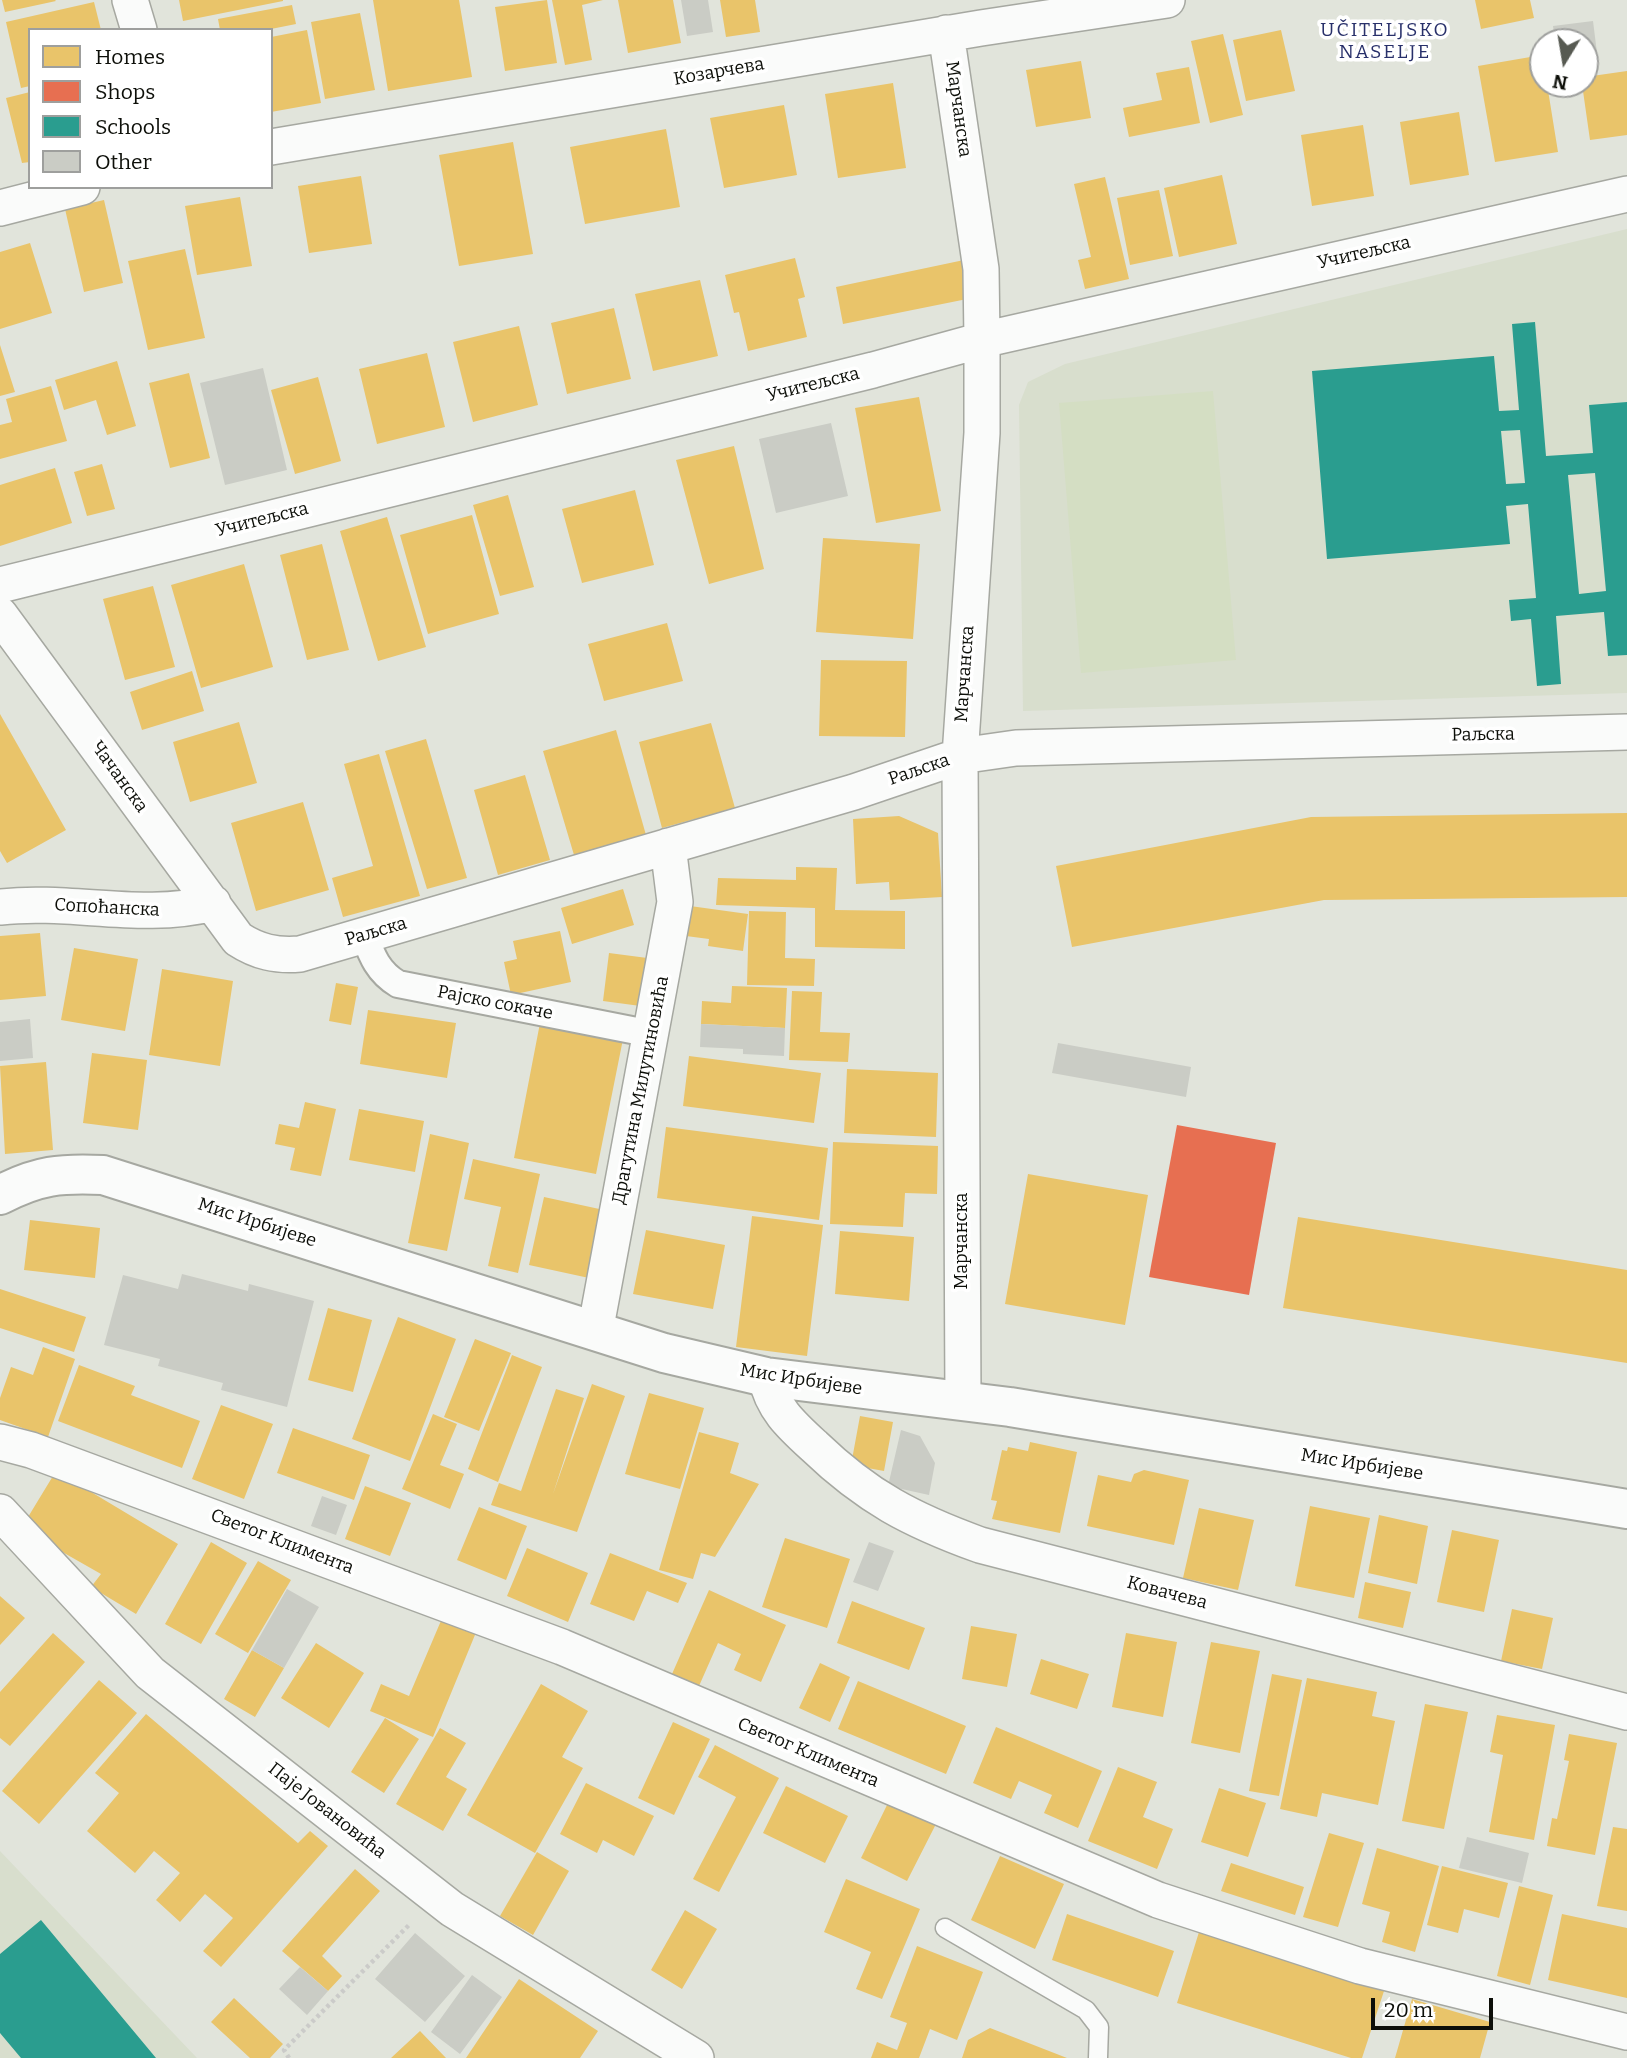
<!DOCTYPE html>
<html>
<head>
<meta charset="utf-8">
<style>
	body { margin:0 }
	#map { position:relative; width:1627px; height:2058px; overflow:hidden; background:#e1e4db; font-family:Bitter,serif }
	canvas { display:block }
	.legend { position:absolute; left:28px; top:28px; width:245px; height:161px; box-sizing:border-box; background:#fff; border:2px solid #9e9f9d; margin:0; padding:9px 12px; list-style:none; font-size:21px; color:#0d0f09 }
	.legend li { display:flex; align-items:center; gap:14px; height:35px }
	.legend b { width:35px; border:2px solid #9e9f9d }
	.north { position:absolute; left:1529px; top:28px; width:70px; height:70px; box-sizing:border-box; background:#fff; border:2px solid #9e9f9d; border-radius:50%; rotate:191deg; font-size:19px; font-weight:700; line-height:28px; text-align:center; color:#0d0f09 }
	.north::after { content:''; display:block; margin:auto; width:24px; height:32px; background:#575a52; clip-path:polygon(50% 0,100% 100%,50% 72%,0 100%) }
	.scale { position:absolute; left:1371px; top:1998px; width:122px; height:32px; box-sizing:border-box; border:4px solid #0d0f09; border-top:0; padding-left:9px; font-size:21px; line-height:24px; white-space:nowrap; color:#0d0f09; -webkit-text-stroke:5px #fff; paint-order:stroke }
</style>
</head>
<body>
<div id="map">
<canvas width="1627" height="2058"></canvas>
<ul class="legend">
<li><b style="height:19px;background:#e9c46a"></b>Homes</li>
<li><b style="height:19px;background:#e76f51"></b>Shops</li>
<li><b style="height:19px;background:#2a9d8f"></b>Schools</li>
<li><b style="height:19px;background:#caccc5"></b>Other</li>
</ul>
<div class="north">N</div>
<div class="scale">20 m</div>
</div>
<script>
const ctx = document.querySelector('canvas').getContext('2d');
ctx.lineJoin = 'round';
function paint(path, color) { ctx.fillStyle = color; ctx.fill(path, 'evenodd'); }
function strokePath(path, color, width, dash) { ctx.strokeStyle = color; ctx.lineWidth = width; ctx.lineCap = dash ? 'butt' : 'round'; ctx.setLineDash(dash || []); ctx.stroke(path); }
function write(font, color, halo, rows, align = 'center') {
  ctx.font = font + ' Bitter,serif'; ctx.lineWidth = 7; ctx.setLineDash([]); ctx.textBaseline = 'middle'; ctx.strokeStyle = halo; ctx.fillStyle = color; for (const [text, x, y, turn = 0] of rows) {
    ctx.save(); ctx.translate(x, y); ctx.rotate((+turn || 0) * Math.PI / 180); ctx.textAlign = isNaN(turn) ? turn : align; if (halo) ctx.strokeText(text, 0, 0); ctx.fillText(text, 0, 0); ctx.restore();
  }
}
paint(new Path2D(`
	M 1627,229 L 1627,693 L 1023,711 L 1019,405 L 1028,382 L 1065,364 Z
	M 0,1851 L 197,2058 L 0,2058 Z`), '#d8decd');
paint(new Path2D(`
	M 1213,391 L 1236,660 L 1081,673 L 1059,403 Z`), '#d4dec3');
paint(new Path2D(`
	M 2,0 L 55,0 L 56,1 L 5,12 Z
	M 179,0 L 283,0 L 283,1 L 183,21 Z
	M 373,0 L 459,0 L 472,77 L 388,91 Z
	M 547,0 L 557,63 L 505,71 L 495,7 Z
	M 552,0 L 603,0 L 582,5 L 592,60 L 565,65 Z
	M 618,0 L 673,0 L 681,43 L 628,53 Z
	M 720,0 L 755,0 L 760,32 L 726,37 Z
	M 1475,0 L 1530,0 L 1534,18 L 1481,29 Z
	M 94,2 L 101,30 L 30,30 L 30,86 L 21,88 L 6,22 Z
	M 292,5 L 296,24 L 266,30 L 220,30 L 218,19 Z
	M 360,13 L 375,90 L 325,99 L 311,22 Z
	M 307,30 L 321,103 L 271,112 L 271,37 Z
	M 1281,30 L 1295,91 L 1246,101 L 1233,40 Z
	M 1223,34 L 1243,115 L 1210,123 L 1191,41 Z
	M 1542,55 L 1543,84 L 1547,84 L 1558,152 L 1495,162 L 1478,66 Z
	M 1081,61 L 1091,118 L 1036,127 L 1026,70 Z
	M 1189,67 L 1200,123 L 1129,137 L 1123,108 L 1162,100 L 1156,73 Z
	M 1627,71 L 1627,135 L 1590,140 L 1582,84 L 1585,84 L 1585,77 Z
	M 893,83 L 906,168 L 838,178 L 825,94 Z
	M 30,92 L 30,162 L 22,163 L 6,98 Z
	M 784,105 L 797,175 L 724,188 L 710,118 Z
	M 1459,112 L 1469,175 L 1410,185 L 1400,122 Z
	M 1363,125 L 1374,196 L 1312,206 L 1301,135 Z
	M 666,129 L 680,207 L 585,224 L 570,147 Z
	M 513,142 L 533,254 L 459,266 L 439,155 Z
	M 1222,175 L 1237,244 L 1179,257 L 1164,188 Z
	M 361,176 L 372,244 L 309,253 L 298,186 Z
	M 1105,177 L 1129,279 L 1085,289 L 1078,260 L 1091,257 L 1074,184 Z
	M 1159,190 L 1173,256 L 1130,265 L 1117,198 Z
	M 240,197 L 252,266 L 197,275 L 185,206 Z
	M 104,200 L 123,283 L 84,292 L 65,209 Z
	M 30,243 L 52,313 L 0,329 L 0,252 Z
	M 185,249 L 205,338 L 148,350 L 128,261 Z
	M 795,258 L 805,297 L 798,299 L 807,337 L 748,351 L 739,312 L 734,313 L 725,275 Z
	M 964,260 L 972,298 L 843,324 L 836,287 Z
	M 700,280 L 718,356 L 653,371 L 635,294 Z
	M 614,308 L 631,379 L 567,394 L 551,323 Z
	M 519,326 L 538,405 L 473,422 L 453,342 Z
	M 0,345 L 15,392 L 0,396 Z
	M 427,353 L 445,427 L 377,444 L 359,369 Z
	M 117,361 L 136,426 L 107,435 L 96,400 L 64,410 L 55,380 Z
	M 189,373 L 210,458 L 170,468 L 149,383 Z
	M 318,377 L 341,461 L 295,474 L 271,390 Z
	M 51,386 L 67,441 L 0,459 L 0,425 L 12,422 L 6,399 Z
	M 919,397 L 941,511 L 876,523 L 855,408 Z
	M 734,446 L 764,569 L 709,584 L 676,460 Z
	M 102,464 L 115,509 L 87,516 L 74,472 Z
	M 55,468 L 72,523 L 0,546 L 0,485 Z
	M 635,490 L 654,565 L 582,583 L 562,509 Z
	M 508,495 L 534,587 L 500,596 L 473,505 Z
	M 472,515 L 499,614 L 428,634 L 400,535 Z
	M 387,517 L 426,647 L 378,661 L 340,531 Z
	M 823,538 L 920,544 L 913,639 L 816,632 Z
	M 322,544 L 349,650 L 307,660 L 280,555 Z
	M 244,564 L 273,667 L 201,688 L 171,585 Z
	M 153,586 L 175,667 L 125,680 L 103,599 Z
	M 667,623 L 683,681 L 604,701 L 588,644 Z
	M 821,660 L 907,661 L 905,737 L 819,736 Z
	M 192,671 L 204,711 L 142,730 L 130,692 Z
	M 0,714 L 66,830 L 7,863 L 0,851 Z
	M 239,722 L 257,783 L 190,802 L 173,742 Z
	M 711,723 L 735,808 L 662,828 L 639,742 Z
	M 616,730 L 646,835 L 574,855 L 543,751 Z
	M 426,739 L 467,878 L 427,889 L 385,751 Z
	M 379,754 L 420,896 L 343,917 L 332,878 L 373,866 L 344,764 Z
	M 525,775 L 550,860 L 498,875 L 474,790 Z
	M 303,802 L 329,890 L 256,911 L 231,823 Z
	M 1627,813 L 1627,897 L 1324,900 L 1072,947 L 1056,866 L 1311,817 Z
	M 899,816 L 938,833 L 942,897 L 890,900 L 889,882 L 856,884 L 853,819 Z
	M 796,867 L 837,868 L 835,910 L 905,911 L 905,949 L 815,947 L 815,908 L 716,905 L 718,878 L 796,880 Z
	M 623,889 L 634,925 L 572,944 L 561,908 Z
	M 690,906 L 748,914 L 743,951 L 708,946 L 709,939 L 686,936 Z
	M 749,911 L 786,912 L 785,958 L 815,959 L 814,986 L 747,985 Z
	M 560,931 L 571,982 L 511,995 L 504,962 L 517,959 L 513,941 Z
	M 40,933 L 46,996 L 0,1000 L 0,936 Z
	M 74,948 L 138,959 L 125,1031 L 61,1020 Z
	M 609,953 L 655,959 L 648,1007 L 603,1001 Z
	M 162,969 L 233,981 L 220,1066 L 149,1055 Z
	M 336,983 L 358,987 L 351,1025 L 329,1021 Z
	M 732,986 L 787,988 L 785,1028 L 701,1024 L 702,1001 L 731,1003 Z
	M 792,991 L 822,992 L 820,1032 L 850,1033 L 848,1062 L 789,1060 Z
	M 368,1010 L 456,1023 L 447,1078 L 360,1064 Z
	M 540,1023 L 623,1039 L 596,1174 L 514,1158 Z
	M 92,1053 L 147,1060 L 138,1130 L 83,1123 Z
	M 689,1056 L 821,1073 L 814,1123 L 683,1106 Z
	M 46,1062 L 53,1150 L 5,1154 L 0,1066 Z
	M 847,1069 L 938,1073 L 936,1137 L 844,1133 Z
	M 305,1102 L 336,1109 L 321,1176 L 290,1170 L 295,1148 L 275,1144 L 279,1124 L 299,1128 Z
	M 359,1109 L 424,1121 L 415,1172 L 349,1160 Z
	M 666,1127 L 828,1148 L 819,1220 L 657,1198 Z
	M 430,1134 L 469,1143 L 447,1251 L 408,1243 Z
	M 833,1142 L 938,1146 L 937,1194 L 905,1193 L 903,1227 L 830,1224 Z
	M 473,1159 L 540,1174 L 518,1273 L 488,1266 L 501,1207 L 464,1199 Z
	M 1028,1174 L 1148,1195 L 1125,1325 L 1005,1304 Z
	M 544,1197 L 604,1210 L 589,1278 L 529,1265 Z
	M 752,1216 L 823,1225 L 807,1356 L 736,1347 Z
	M 1298,1217 L 1627,1270 L 1627,1363 L 1283,1308 Z
	M 30,1220 L 100,1228 L 95,1278 L 24,1270 Z
	M 646,1230 L 725,1245 L 713,1309 L 633,1294 Z
	M 840,1231 L 914,1237 L 909,1301 L 835,1294 Z
	M 0,1289 L 86,1317 L 74,1352 L 0,1328 Z
	M 328,1308 L 372,1320 L 353,1392 L 308,1380 Z
	M 398,1317 L 456,1339 L 410,1461 L 352,1439 Z
	M 475,1339 L 511,1353 L 479,1431 L 444,1417 Z
	M 43,1347 L 75,1359 L 48,1437 L 0,1420 L 0,1398 L 11,1367 L 33,1375 Z
	M 512,1355 L 542,1367 L 498,1482 L 468,1469 Z
	M 79,1365 L 135,1386 L 131,1395 L 200,1421 L 182,1468 L 58,1421 Z
	M 592,1384 L 625,1396 L 577,1532 L 491,1505 L 499,1483 L 521,1491 L 556,1389 L 584,1398 L 553,1494 Z
	M 649,1393 L 704,1408 L 680,1489 L 625,1474 Z
	M 221,1405 L 273,1424 L 244,1499 L 192,1479 Z
	M 433,1414 L 457,1424 L 440,1465 L 464,1474 L 450,1509 L 402,1489 Z
	M 860,1416 L 893,1422 L 884,1471 L 851,1465 Z
	M 293,1428 L 370,1455 L 354,1500 L 277,1473 Z
	M 699,1432 L 739,1443 L 730,1473 L 759,1484 L 715,1557 L 701,1553 L 693,1579 L 659,1570 Z
	M 1030,1442 L 1077,1452 L 1060,1533 L 992,1519 L 997,1501 L 991,1500 L 1002,1450 L 1007,1451 L 1008,1447 L 1028,1451 Z
	M 1144,1470 L 1189,1480 L 1174,1545 L 1087,1526 L 1098,1475 L 1131,1482 L 1134,1474 Z
	M 56,1471 L 178,1544 L 136,1614 L 91,1587 L 101,1574 L 36,1537 L 25,1522 Z
	M 365,1486 L 411,1503 L 390,1556 L 345,1539 Z
	M 1310,1506 L 1370,1518 L 1354,1598 L 1295,1586 Z
	M 479,1507 L 527,1526 L 506,1580 L 457,1560 Z
	M 1199,1508 L 1254,1520 L 1238,1590 L 1183,1578 Z
	M 1379,1515 L 1428,1526 L 1417,1584 L 1368,1573 Z
	M 1452,1530 L 1499,1540 L 1484,1612 L 1437,1602 Z
	M 785,1538 L 850,1559 L 827,1628 L 762,1607 Z
	M 211,1542 L 247,1563 L 201,1644 L 165,1624 Z
	M 527,1548 L 588,1573 L 568,1622 L 507,1596 Z
	M 610,1553 L 687,1583 L 678,1603 L 647,1591 L 634,1621 L 590,1604 Z
	M 258,1561 L 291,1580 L 248,1653 L 215,1634 Z
	M 1365,1582 L 1411,1592 L 1403,1628 L 1358,1618 Z
	M 709,1590 L 786,1625 L 761,1682 L 734,1670 L 741,1654 L 718,1643 L 699,1686 L 672,1674 Z
	M 0,1596 L 25,1618 L 0,1645 Z
	M 852,1601 L 925,1628 L 909,1670 L 837,1643 Z
	M 1512,1609 L 1553,1618 L 1542,1669 L 1501,1661 Z
	M 443,1616 L 477,1630 L 433,1737 L 370,1711 L 381,1684 L 409,1696 Z
	M 971,1626 L 1017,1634 L 1007,1687 L 962,1679 Z
	M 53,1633 L 85,1662 L 10,1746 L 0,1738 L 0,1692 Z
	M 1126,1633 L 1177,1642 L 1163,1717 L 1112,1707 Z
	M 1211,1642 L 1260,1651 L 1240,1753 L 1191,1743 Z
	M 316,1643 L 364,1673 L 329,1728 L 281,1698 Z
	M 252,1650 L 284,1668 L 255,1717 L 224,1699 Z
	M 1041,1659 L 1089,1674 L 1077,1709 L 1030,1694 Z
	M 820,1663 L 850,1677 L 830,1722 L 799,1708 Z
	M 1272,1674 L 1302,1680 L 1279,1796 L 1249,1791 Z
	M 1307,1678 L 1377,1692 L 1372,1716 L 1395,1721 L 1378,1805 L 1322,1793 L 1317,1817 L 1280,1809 Z
	M 99,1680 L 137,1713 L 39,1824 L 2,1791 Z
	M 858,1681 L 966,1726 L 946,1774 L 838,1729 Z
	M 541,1684 L 588,1711 L 562,1757 L 583,1768 L 535,1853 L 467,1815 Z
	M 1425,1704 L 1468,1712 L 1444,1829 L 1402,1821 Z
	M 146,1714 L 298,1843 L 310,1831 L 328,1846 L 221,1967 L 203,1951 L 233,1918 L 205,1894 L 180,1922 L 156,1900 L 180,1873 L 154,1851 L 135,1873 L 87,1831 L 119,1793 L 95,1773 Z
	M 1497,1715 L 1555,1725 L 1534,1840 L 1489,1832 L 1503,1755 L 1490,1752 Z
	M 385,1718 L 419,1739 L 384,1793 L 351,1772 Z
	M 673,1722 L 710,1739 L 674,1815 L 638,1798 Z
	M 996,1727 L 1102,1771 L 1078,1828 L 1044,1813 L 1052,1795 L 1019,1781 L 1011,1799 L 973,1783 Z
	M 440,1728 L 466,1743 L 446,1777 L 467,1789 L 443,1831 L 396,1804 Z
	M 1569,1734 L 1617,1743 L 1595,1855 L 1547,1846 L 1552,1818 L 1557,1819 L 1569,1761 L 1564,1760 Z
	M 715,1745 L 779,1778 L 719,1892 L 693,1879 L 736,1797 L 698,1777 Z
	M 1118,1767 L 1157,1782 L 1143,1817 L 1173,1829 L 1157,1869 L 1088,1841 Z
	M 586,1783 L 654,1816 L 634,1856 L 603,1840 L 597,1853 L 560,1834 Z
	M 786,1786 L 848,1816 L 825,1863 L 763,1833 Z
	M 1219,1788 L 1266,1803 L 1248,1857 L 1201,1842 Z
	M 889,1801 L 936,1824 L 907,1881 L 861,1858 Z
	M 1613,1827 L 1627,1829 L 1627,1911 L 1597,1906 Z
	M 1329,1833 L 1364,1843 L 1338,1927 L 1303,1917 Z
	M 1377,1848 L 1439,1866 L 1415,1952 L 1382,1942 L 1390,1912 L 1362,1904 Z
	M 537,1852 L 569,1871 L 533,1935 L 500,1916 Z
	M 1000,1856 L 1064,1884 L 1035,1949 L 971,1920 Z
	M 1231,1863 L 1304,1887 L 1295,1915 L 1221,1891 Z
	M 1442,1866 L 1508,1883 L 1499,1918 L 1464,1909 L 1458,1933 L 1427,1925 Z
	M 355,1869 L 380,1891 L 322,1956 L 342,1976 L 328,1991 L 282,1951 Z
	M 846,1879 L 920,1909 L 882,1999 L 856,1989 L 871,1952 L 824,1932 Z
	M 1519,1886 L 1553,1895 L 1530,1985 L 1497,1976 Z
	M 685,1910 L 717,1929 L 682,1989 L 651,1970 Z
	M 1067,1914 L 1174,1951 L 1158,1997 L 1052,1960 Z
	M 1562,1914 L 1627,1928 L 1627,1998 L 1548,1980 Z
	M 1199,1932 L 1384,1991 L 1362,2058 L 1351,2058 L 1177,2003 Z
	M 917,1946 L 983,1972 L 957,2040 L 930,2029 L 919,2058 L 871,2058 L 877,2042 L 897,2050 L 907,2023 L 890,2017 Z
	M 519,1979 L 598,2031 L 580,2058 L 466,2058 Z
	M 234,1998 L 283,2044 L 270,2058 L 250,2058 L 211,2022 Z
	M 1412,1999 L 1490,2022 L 1480,2058 L 1395,2058 Z
	M 990,2028 L 1067,2058 L 962,2058 L 968,2040 Z
	M 420,2031 L 446,2058 L 391,2058 Z`), '#e9c46a');
paint(new Path2D(`
	M 1177,1125 L 1276,1143 L 1249,1295 L 1149,1277 Z`), '#e76f51');
paint(new Path2D(`
	M 1535,322 L 1546,456 L 1593,453 L 1589,405 L 1627,402 L 1627,655 L 1608,656 L 1604,612 L 1556,616 L 1561,684 L 1537,686 L 1531,619 L 1511,621 L 1509,600 L 1536,598 L 1528,504 L 1506,506 L 1510,544 L 1327,559 L 1312,371 L 1494,356 L 1499,411 L 1519,410 L 1512,324 ZM 1520,430 L 1525,483 L 1506,484 L 1501,431 ZM 1595,473 L 1606,591 L 1579,594 L 1568,475 Z
	M 41,1920 L 156,2058 L 21,2058 L 0,2033 L 0,1954 Z`), '#2a9d8f');
paint(new Path2D(`
	M 681,0 L 708,0 L 713,32 L 687,36 Z
	M 1593,21 L 1598,61 L 1585,63 L 1585,42 L 1555,42 L 1553,26 Z
	M 263,368 L 287,470 L 225,485 L 200,383 Z
	M 831,423 L 848,496 L 776,513 L 759,439 Z
	M 30,1019 L 33,1058 L 0,1061 L 0,1022 Z
	M 701,1024 L 785,1028 L 784,1056 L 743,1054 L 743,1049 L 700,1047 Z
	M 1058,1043 L 1191,1067 L 1186,1097 L 1052,1073 Z
	M 182,1274 L 248,1291 L 249,1284 L 314,1301 L 287,1407 L 221,1390 L 223,1383 L 158,1366 L 160,1359 L 104,1345 L 123,1275 L 178,1289 Z
	M 901,1430 L 920,1436 L 935,1463 L 929,1495 L 888,1486 Z
	M 322,1496 L 347,1505 L 336,1535 L 311,1526 Z
	M 869,1542 L 894,1551 L 878,1591 L 853,1582 Z
	M 287,1589 L 319,1607 L 284,1668 L 252,1650 Z
	M 1467,1837 L 1529,1853 L 1522,1883 L 1459,1868 Z
	M 415,1933 L 465,1976 L 425,2022 L 375,1979 Z
	M 300,1967 L 328,1991 L 307,2015 L 279,1989 Z
	M 472,1975 L 502,1997 L 460,2054 L 431,2032 Z`), '#caccc5');
const service = new Path2D(`
	M 945,1928 L 1086,2010 L 1099,2027 L 1098,2058`);
const pedestrian = new Path2D(`
	M 364,935 C 372,956 378,972 398,984 L 652,1034`);
const minor = new Path2D(`
	M 130,0 L 139,30
	M 946,33 L 981,269 L 982,340 L 982,433 L 960,756 L 963,1401
	M 271,147 L 981,28 L 1167,0
	M 0,208 L 82,187
	M 0,585 L 873,370 L 982,340 L 1627,194
	M 0,615 L 238,939 C 258,952 276,956 300,954 L 854,792 L 960,756 L 1016,748 L 1627,732
	M 0,907 C 72,899 142,921 213,903
	M 595,1332 L 675,902 L 668,846
	M 766,1377 C 772,1408 791,1425 814,1446 C 867,1497 911,1520 980,1545 L 1627,1712
	M 0,1442 L 31,1450 L 562,1647 L 1158,1900 L 1360,1966 L 1627,2032
	M 0,1512 L 150,1673 L 452,1909 L 696,2058`);
const tertiary = new Path2D(`
	M 0,1195 C 38,1175 61,1173 103,1175 L 664,1353 L 766,1377 L 1010,1407 L 1627,1509`);
strokePath(service, '#a6a8a1', 21);
strokePath(pedestrian, '#a6a8a1', 30);
strokePath(minor, '#a6a8a1', 38);
strokePath(tertiary, '#a6a8a1', 42);
strokePath(new Path2D(`
	M 289,2058 L 284,2050 L 409,1925`), '#cbcbc9', 4.5, [3.5, 3.5]);
strokePath(service, '#fafbfa', 18);
strokePath(pedestrian, '#fafbfa', 26);
strokePath(minor, '#fafbfa', 35);
strokePath(tertiary, '#fafbfa', 38);
write('18px', '#0d0f09', '#fff', [
	["Козарчева",719,72,-10],
	["Марчанска",958,109,82],
	["Учитељска",1364,253,-13],
	["Учитељска",813,385,-14],
	["Учитељска",262,520,-14],
	["Марчанска",965,674,-86],
	["Раљска",1483,735,-1],
	["Раљска",919,770,-19],
	["Чачанска",119,777,54],
	["Сопоћанска",107,908,3],
	["Раљска",376,932,-16],
	["Рајско сокаче",495,1003,11],
	["Драгутина Милутиновића",641,1090,-79],
	["Мис Ирбијеве",257,1223,18],
	["Марчанска",962,1241,-90],
	["Мис Ирбијеве",801,1380,9],
	["Мис Ирбијеве",1362,1465,9],
	["Светог Климента",282,1542,21],
	["Ковачева",1167,1593,15],
	["Светог Климента",808,1753,23],
	["Паје Јовановића",327,1811,38]
]);
ctx.letterSpacing = '2px';
write('19px', '#28306a', '#fff', [
	["UČITELJSKO",1385,31],
	["NASELJE",1385,53]
]);
ctx.letterSpacing = '0px';
</script>
</body>
</html>
